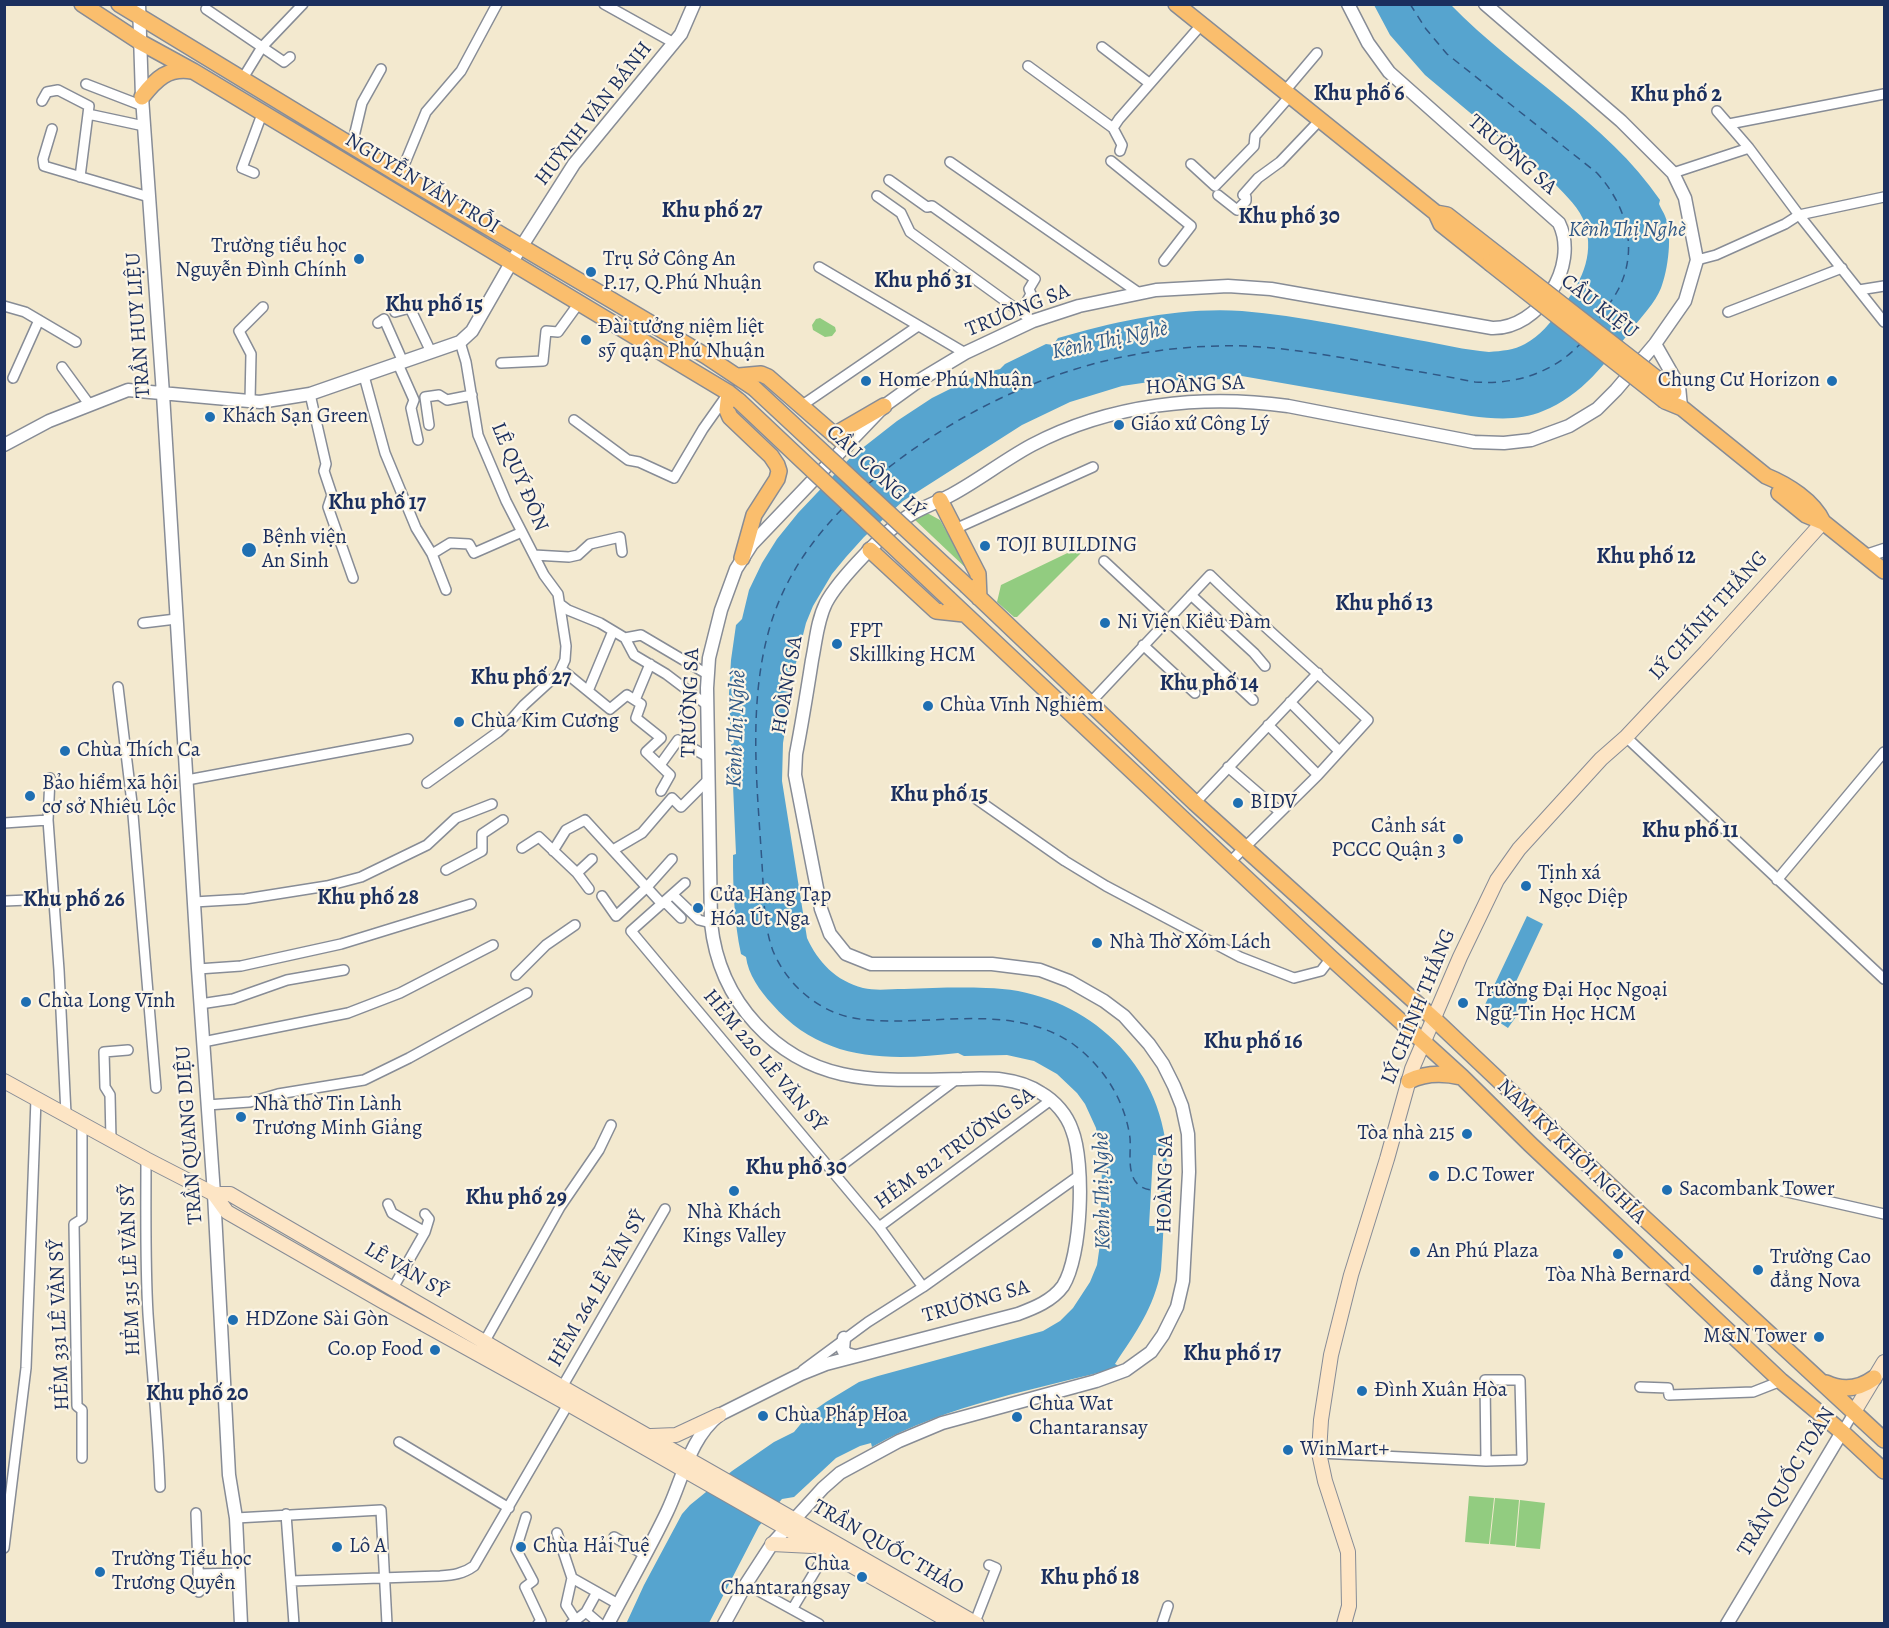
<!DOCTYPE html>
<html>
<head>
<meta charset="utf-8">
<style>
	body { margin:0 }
	#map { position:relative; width:1889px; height:1628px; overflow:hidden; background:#f3e9cf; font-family:Alegreya,serif }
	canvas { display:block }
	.frame { position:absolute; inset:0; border:6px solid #1b2f5e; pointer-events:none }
</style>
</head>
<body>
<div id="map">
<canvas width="1889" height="1628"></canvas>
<div class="frame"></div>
</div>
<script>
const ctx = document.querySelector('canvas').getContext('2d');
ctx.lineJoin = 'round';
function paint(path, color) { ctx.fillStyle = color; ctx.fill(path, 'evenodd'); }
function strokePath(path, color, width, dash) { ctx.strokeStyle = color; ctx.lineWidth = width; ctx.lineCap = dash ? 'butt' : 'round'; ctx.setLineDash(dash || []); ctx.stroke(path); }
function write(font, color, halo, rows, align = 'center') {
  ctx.font = font + ' Alegreya,serif'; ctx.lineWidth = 4.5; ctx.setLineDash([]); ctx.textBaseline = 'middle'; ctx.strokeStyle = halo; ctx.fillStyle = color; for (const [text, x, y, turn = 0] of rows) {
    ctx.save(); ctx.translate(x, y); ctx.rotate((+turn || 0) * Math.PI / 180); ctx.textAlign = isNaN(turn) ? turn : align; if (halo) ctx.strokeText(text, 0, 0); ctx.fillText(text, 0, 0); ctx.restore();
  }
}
paint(new Path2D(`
	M 820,318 L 835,327 L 836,331 L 832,336 L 825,337 L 813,330 L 812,325 L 816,319 Z
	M 920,514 L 929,514 L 940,520 L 968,570 L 914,519 Z
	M 1082,546 L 1084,547 L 1084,550 L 1017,617 L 1014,617 L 997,602 L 1001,585 Z
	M 1469,1496 L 1494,1498 L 1489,1544 L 1465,1542 Z
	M 1495,1498 L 1519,1500 L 1515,1546 L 1490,1544 Z
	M 1520,1500 L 1545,1503 L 1540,1549 L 1516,1547 Z`), '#92cc80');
paint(new Path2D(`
	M 1374,5 L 1451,5 C 1517,73 1607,122 1660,200 L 1659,204 C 1661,209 1664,213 1665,216 C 1673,234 1668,270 1661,288 C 1655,303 1642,316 1632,329 C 1607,361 1582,396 1543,411 C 1520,421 1495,419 1471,416 L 1236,375 L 1224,379 L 1156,381 L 1122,386 L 1070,402 L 1022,425 L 903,501 L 864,537 L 846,557 L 832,574 L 813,606 L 806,623 L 796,663 L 783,743 L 782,781 L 807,938 C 818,962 836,981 863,988 C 876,991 890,989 904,989 C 931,988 958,987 986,988 C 1073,989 1151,1050 1165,1138 C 1168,1155 1166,1172 1165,1188 C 1164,1216 1163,1243 1161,1270 C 1154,1308 1136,1332 1115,1364 L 1121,1367 C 1038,1389 948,1404 872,1447 L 871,1443 L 860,1446 L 836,1458 L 794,1497 L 782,1499 L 759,1526 L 709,1623 L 626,1624 L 644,1585 L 682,1514 L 690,1505 L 732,1471 L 774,1442 L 794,1432 L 809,1414 L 826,1402 L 859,1382 L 878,1376 L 1043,1331 L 1060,1321 L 1073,1308 L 1090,1282 L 1097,1265 L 1100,1244 L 1102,1165 L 1096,1128 L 1085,1104 L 1077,1093 L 1057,1074 L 1034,1061 L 1007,1055 L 964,1056 L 958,1053 C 888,1061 822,1062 772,1004 C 760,991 748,974 746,957 L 741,954 C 734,921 733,888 733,855 L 736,854 L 729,694 L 731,660 L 736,625 L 742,619 L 749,590 L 762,563 L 777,539 L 798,513 L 851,457 L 897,421 L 932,398 L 980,374 L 1000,369 L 1005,364 L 1046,344 L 1053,345 L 1058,338 C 1118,321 1179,307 1242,311 C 1301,316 1359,329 1418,340 C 1441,344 1465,350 1489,352 C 1502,351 1514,350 1525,344 C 1541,335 1550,323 1561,309 C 1580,284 1595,257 1585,224 C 1580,208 1566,196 1555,184 L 1425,75 L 1390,35 Z
	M 1527,916 L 1543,924 L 1513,988 L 1530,997 L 1508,1028 L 1482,1011 Z`), '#56a4cf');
paint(new Path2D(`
	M 1153,1155 L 1163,1156 L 1161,1192 L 1165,1192 L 1165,1196 L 1160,1196 L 1159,1226 L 1149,1226 Z`), '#f3e9cf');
strokePath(new Path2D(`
	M 1410,4 L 1426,29 L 1447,54 L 1597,173 C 1627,206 1639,250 1618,290 C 1612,301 1604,311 1597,322
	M 867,485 C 975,394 1104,342 1246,346 C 1287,348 1327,355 1367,362 C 1403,369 1439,375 1475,382 C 1515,385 1554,373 1582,342
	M 842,509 C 811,541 786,577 772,620 C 747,698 757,783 762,864 C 764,893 763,924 773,951 C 783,975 802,996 825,1008 C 849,1021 875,1021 901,1021 C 958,1020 1023,1009 1073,1044 C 1103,1066 1125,1100 1130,1138 C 1131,1150 1128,1165 1133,1177 C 1136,1185 1143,1189 1151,1190`), '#305886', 1.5, [8, 6]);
const minor = new Path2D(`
	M 604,4 L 674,43
	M 206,9 L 284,62 L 290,57
	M 1102,47 L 1149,83
	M 1028,66 L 1113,128
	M 243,78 L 262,47 L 303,4
	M 86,84 L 143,106
	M 1284,92 L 1317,53
	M 42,101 L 47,92 L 58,90 L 89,106 L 88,114 L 144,126
	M 1717,111 L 1749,148 L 1799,215 L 1884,322
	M 1729,124 L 1884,94
	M 52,129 L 43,159 L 44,166 L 149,197
	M 352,145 L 362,103 L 381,69
	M 1120,151 L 1122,145 L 1113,128 L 1119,119 L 1202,24
	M 1111,161 L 1191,226 L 1164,261
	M 950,162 L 1139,293
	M 1191,164 L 1215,186 L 1254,146 L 1255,136 L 1290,96
	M 254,173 L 242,168 L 262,114
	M 1673,173 L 1749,148
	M 400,175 L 426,112 L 461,71 L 497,4
	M 80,177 L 88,114
	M 889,180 L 927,207 L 932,206 L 1035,279 L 1029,289 L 1031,294 L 1021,312
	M 1218,195 L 1237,210 L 1246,201 L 1246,197 L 1243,195 L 1258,178 L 1280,162 L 1320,120
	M 877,196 L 901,213 L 910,232 L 1033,321
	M 1697,260 L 1716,255 L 1785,224 L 1799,215 L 1884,197
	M 819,267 L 965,353
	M 1859,290 L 1884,286
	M 4,306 L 25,312 L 76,342
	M 395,312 L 410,308 L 431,352
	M 1728,312 L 1842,268
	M 378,323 L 384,319 L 403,362
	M 501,363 L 543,361 L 546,331 L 558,332 L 579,303
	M 398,364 L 414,400 L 411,408 L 418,440
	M 62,367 L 89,404
	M 364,376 L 385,453 L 416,528 L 432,554 L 446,590
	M 13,378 L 39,320
	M 310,394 L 326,464 L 324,471 L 332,495 L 328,507 L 353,578
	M 250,401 L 251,354 L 239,331 L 263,307
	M 801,406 L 918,326
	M 574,420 L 628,460 L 639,462 L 674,478 L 703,429 L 727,395
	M 429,425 L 425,397 L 439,395 L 447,400 L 472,395
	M 955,529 L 1093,467
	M 432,554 L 450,543 L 469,544 L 474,553 L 522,532
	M 534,555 L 569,557 L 578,555 L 590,544 L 620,537 L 622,552
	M 1104,561 L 1253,700
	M 1191,595 L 1254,653 L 1265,666
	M 560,604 L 568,610 L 600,623 L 625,638
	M 143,623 L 176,619
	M 625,638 L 634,655 L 666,674 L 707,705
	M 625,638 L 641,635 L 707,674
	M 1143,645 L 1195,693
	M 561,669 L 610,709 L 627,695 L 641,704 L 636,718 L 661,738 L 646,752 L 670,775 L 661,791
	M 118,687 L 132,803 L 156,1088
	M 588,691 L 613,631
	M 635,700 L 650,664
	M 1091,702 L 1210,575 C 1261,625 1316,671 1368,720 L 1318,775 L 1268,725
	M 1290,702 L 1339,751
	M 1626,737 L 1884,979
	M 660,765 L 678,740 L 708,757
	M 1228,767 L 1279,811
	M 50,778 L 48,820 L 59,970 L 66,1114
	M 187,780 L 408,739
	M 427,783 L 498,732 L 510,721 L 524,705 L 559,673 L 565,660 L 566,646 L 558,594 L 544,575 L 506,501 L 478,435 L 466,362 L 460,342
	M 975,798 L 1065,861 L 1106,886 L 1240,957 L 1294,978 L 1321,971 L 1331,958
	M 1195,803 L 1318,673
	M 4,823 L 48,820
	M 522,848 L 539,837 L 577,873 L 589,889
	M 613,850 L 642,833 L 672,798 L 681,807 L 708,780
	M 553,851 L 566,830 L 585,820 L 662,904
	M 1230,862 L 1318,775
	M 446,870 L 482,851 L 482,834 L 503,820
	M 577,873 L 592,859
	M 1777,880 L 1884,752
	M 685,883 L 631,931 L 879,1227 L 923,1287 L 868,1322 L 803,1370
	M 673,895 L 699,920 L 711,923
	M 602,896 L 616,916 L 647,887 L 672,859
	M 4,901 L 53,899
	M 194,902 L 245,899 L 327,886 L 361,877 L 427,845 L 456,818 L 492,804
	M 665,902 L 681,918
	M 198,969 L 241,966 L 341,944 L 471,904
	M 516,975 L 546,945 L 575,925
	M 200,1004 L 233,999 L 287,980 L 344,970
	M 203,1042 L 348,1013 L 400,993 L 493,945
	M 207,1105 L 250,1102 L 278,1094 L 364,1080 L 409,1058 L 527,993
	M 82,1123 L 82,1219 L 74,1224 L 77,1406 L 82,1410 L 82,1458
	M 111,1140 L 110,1095 L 105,1087 L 104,1052 L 128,1050
	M 146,1159 C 146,1211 145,1263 148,1314 C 152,1372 158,1430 160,1487
	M 833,1172 L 957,1079
	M 1774,1189 L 1884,1214
	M 388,1204 L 392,1213 L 425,1232 L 393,1288
	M 879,1227 L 1051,1100
	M 425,1232 L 429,1219 L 425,1214
	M 923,1287 L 1080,1175
	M 477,1355 L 560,1207 L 599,1150 L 611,1125
	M 562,1387 L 665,1209
	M 1640,1387 L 1668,1388 L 1669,1395 L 1753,1392 L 1781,1381
	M 1842,1432 L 1854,1412
	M 399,1442 L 509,1508
	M 1319,1453 L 1486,1461 L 1522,1460 L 1520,1380 L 1485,1380 L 1486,1461
	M 196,1513 L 199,1592
	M 286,1514 L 294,1624
	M 526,1517 L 516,1549 L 533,1581 L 525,1587 L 541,1621 L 538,1624
	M 236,1518 L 381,1510 L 387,1624
	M 557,1533 L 572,1578 L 618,1604
	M 614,1537 L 645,1555
	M 4,1548 L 26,1368 L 36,1099
	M 198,1574 L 239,1573
	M 572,1578 L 566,1605 L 575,1619
	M 291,1581 L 440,1576 C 453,1575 463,1574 474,1566 L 570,1401
	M 746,1584 L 819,1624
	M 793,1608 L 827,1551
	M 586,1612 L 600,1624
	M 975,1622 L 996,1568 L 989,1565
	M 571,1624 L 586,1612 L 597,1592
	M 1162,1624 L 1168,1606`);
const tertiary = new Path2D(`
	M 139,4 L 142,97 L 163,394 L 198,969 L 214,1194 L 229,1475 L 236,1518 L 241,1624
	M 1655,344 L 1679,386 L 1681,407
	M 4,445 L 49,421 L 128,390 L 260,402 L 310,394 L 460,342 L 472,331 L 511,263 L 574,164 L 681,34 L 694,4
	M 1866,556 L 1884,550
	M 844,1338 L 843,1350 L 847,1354 L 854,1356
	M 608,1624 C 627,1587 649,1550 667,1512 C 683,1479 689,1439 719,1415 L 801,1374 L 826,1364 L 1018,1314 C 1034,1308 1052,1301 1063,1286 C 1082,1256 1085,1163 1072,1130 C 1067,1115 1055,1101 1041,1093 C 1017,1077 990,1078 962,1079 C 883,1080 815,1088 756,1024 C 730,996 715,962 711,923 L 707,688 L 709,658 L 721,610 L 736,569 L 752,544 L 884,406 L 920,380 L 965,353 L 1033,321 L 1079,306 L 1156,290 L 1228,286 L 1271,289 L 1492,328 C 1539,329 1580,266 1559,223 L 1389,72 L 1368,43 L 1348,4
	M 724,1624 L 746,1584 L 772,1544 L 823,1488 L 840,1473 L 899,1441 L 942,1423 L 1096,1381 L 1126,1370 L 1151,1352 L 1163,1335 L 1177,1307 L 1183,1281 L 1189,1172 L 1188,1134 L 1182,1106 L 1174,1086 L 1163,1064 L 1149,1044 L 1124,1016 L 1104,1001 L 1069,981 L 1040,970 L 992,964 L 871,964 L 846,954 L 830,934 L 821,909 L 795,775 L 796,754 C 802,723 807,692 812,660 C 816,641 817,621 826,603 C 838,580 887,529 910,515 C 923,507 938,502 951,495 C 979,480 1004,460 1032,445 C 1110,404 1202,394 1288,406 L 1474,442 L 1504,443 L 1531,440 L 1569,426 L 1597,409 L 1616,390 L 1655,344 L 1685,301 L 1697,260 L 1685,198 L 1673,173 L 1621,121 L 1485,4
	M 1727,1624 L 1842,1432`);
const secondary = new Path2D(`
	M 4,1081 L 146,1159 L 214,1194 L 227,1212 L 382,1301 L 568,1404 L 954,1624
	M 214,1194 L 230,1194 L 254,1208 L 562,1387 L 977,1624
	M 1854,1412 L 1884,1362
	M 651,1436 L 676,1435 L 719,1415
	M 772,1544 L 812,1546
	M 1344,1624 L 1349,1606 L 1348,1552 L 1325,1481 L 1319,1453 L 1321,1420 L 1331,1355 L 1351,1275 L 1387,1159 L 1412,1069 L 1460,957 L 1497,880 L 1519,849 L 1601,759 L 1626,737 L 1706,652 L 1823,522`);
const primary = new Path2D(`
	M 82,4 L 140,42 L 193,71 L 729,393 L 739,401
	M 119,4 L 400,175 L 706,356 L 754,388
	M 1176,4 L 1436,213 L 1447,215 L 1497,254
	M 142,97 C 156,79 168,67 192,71
	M 1436,213 L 1441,224 L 1490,263
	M 739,376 L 761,374 L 768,377 L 846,445
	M 729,393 L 727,410 L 730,417 L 771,456 L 777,465 L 779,471 L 777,479 L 754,515 L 742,558
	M 1665,401 L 1682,408 L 1766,476 C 1788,485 1813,501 1823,522
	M 834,435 L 884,406
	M 1779,493 L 1806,515 L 1823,522 L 1884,571
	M 940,500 L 978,574 L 979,598
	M 870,550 L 936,611 L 964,614
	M 967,586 L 1195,803 L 1434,1019 L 1642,1216 L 1884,1440
	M 949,599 L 1331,958 L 1462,1077 L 1530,1144 L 1781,1381 L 1842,1432 L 1884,1471
	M 1409,1081 C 1425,1073 1444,1073 1461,1077
	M 1826,1383 C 1843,1391 1859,1389 1874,1378`);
strokePath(minor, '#878c96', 12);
strokePath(tertiary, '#878c96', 15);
strokePath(secondary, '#878c96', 16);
strokePath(primary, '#878c96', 18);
strokePath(minor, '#fff', 9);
strokePath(tertiary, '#fff', 12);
strokePath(secondary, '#fde5c5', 14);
strokePath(primary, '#fabe6d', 15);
const primaryBridge = new Path2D(`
	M 1497,254 L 1674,392
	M 1490,263 L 1665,401
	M 754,388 L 967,586
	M 739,401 L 949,599`);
strokePath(primaryBridge, '#878c96', 18, []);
strokePath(primaryBridge, '#fabe6d', 15);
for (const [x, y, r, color] of [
	[359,259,6,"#1f6fb2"],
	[591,272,6,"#1f6fb2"],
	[586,340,6,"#1f6fb2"],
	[866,381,6,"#1f6fb2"],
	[1832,381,6,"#1f6fb2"],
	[210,417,6,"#1f6fb2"],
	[1119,425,6,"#1f6fb2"],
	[985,546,6,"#1f6fb2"],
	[249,550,8,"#1f6fb2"],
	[1105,623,6,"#1f6fb2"],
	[837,644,6,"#1f6fb2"],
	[928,706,6,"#1f6fb2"],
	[459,722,6,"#1f6fb2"],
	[65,751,6,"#1f6fb2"],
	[30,796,6,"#1f6fb2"],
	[1238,803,6,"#1f6fb2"],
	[1458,839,6,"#1f6fb2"],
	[1526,886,6,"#1f6fb2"],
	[698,908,6,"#1f6fb2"],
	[1097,943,6,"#1f6fb2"],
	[26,1002,6,"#1f6fb2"],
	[1463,1003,6,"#1f6fb2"],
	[241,1117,6,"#1f6fb2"],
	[1467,1134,6,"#1f6fb2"],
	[1434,1176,6,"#1f6fb2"],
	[1667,1190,6,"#1f6fb2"],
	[734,1191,6,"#1f6fb2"],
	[1415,1252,6,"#1f6fb2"],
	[1618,1254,6,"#1f6fb2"],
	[1758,1270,6,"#1f6fb2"],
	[233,1320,6,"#1f6fb2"],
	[1819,1337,6,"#1f6fb2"],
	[435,1350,6,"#1f6fb2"],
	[1362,1391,6,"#1f6fb2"],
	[763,1416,6,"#1f6fb2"],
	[1017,1417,6,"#1f6fb2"],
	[1288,1450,6,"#1f6fb2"],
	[337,1547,6,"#1f6fb2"],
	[521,1547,6,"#1f6fb2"],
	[100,1572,6,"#1f6fb2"],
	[862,1577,6,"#1f6fb2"]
]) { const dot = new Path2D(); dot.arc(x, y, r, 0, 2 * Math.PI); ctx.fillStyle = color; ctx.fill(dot); strokePath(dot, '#fcf5e5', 2); }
write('21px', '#1b2f5e', '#fcf5e5', [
	["HUỲNH VĂN BÁNH",594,114,-52],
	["TRƯỜNG SA",1512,155,41],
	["NGUYỄN VĂN TRỖI",422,184,31],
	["CẦU KIỆU",1599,307,38],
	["TRƯỜNG SA",1018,311,-22],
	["TRẦN HUY LIỆU",139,325,-94],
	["HOÀNG SA",1195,386,-3],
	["CẦU CÔNG LÝ",875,472,43],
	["LÊ QUÝ ÐÔN",519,477,67],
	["LÝ CHÍNH THẮNG",1709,616,-48],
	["HOÀNG SA",788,685,-80],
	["TRƯỜNG SA",691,703,-88],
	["LÝ CHÍNH THẮNG",1419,1007,-68],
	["HẺM 220 LÊ VĂN SỸ",764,1061,50],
	["TRẦN QUANG DIỆU",190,1135,-94],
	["HẺM 812 TRƯỜNG SA",955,1149,-36],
	["NAM KỲ KHỞI NGHĨA",1571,1152,44],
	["HOÀNG SA",1166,1184,-89],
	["HẺM 315 LÊ VĂN SỸ",131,1270,-92],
	["LÊ VĂN SỸ",406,1271,30],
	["HẺM 264 LÊ VĂN SỸ",598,1289,-60],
	["TRƯỜNG SA",976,1302,-16],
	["HẺM 331 LÊ VĂN SỸ",60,1325,-92],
	["TRẦN QUỐC TOẢN",1787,1482,-59],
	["TRẦN QUỐC THẢO",888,1548,30]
]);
write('21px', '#1b2f5e', '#fcf5e5', [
	["Trường tiểu học",347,247,"right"],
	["Nguyễn Đình Chính",347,271,"right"],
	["Trụ Sở Công An",603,260],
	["P.17, Q.Phú Nhuận",603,284],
	["Đài tưởng niệm liệt",598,328],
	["sỹ quận Phú Nhuận",598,352],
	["Home Phú Nhuận",878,381],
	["Chung Cư Horizon",1820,381,"right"],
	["Khách Sạn Green",222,417],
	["Giáo xứ Công Lý",1131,425],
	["Bệnh viện",262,538],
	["An Sinh",262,562],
	["TOJI BUILDING",997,546],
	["Ni Viện Kiều Đàm",1117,623],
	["FPT",849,632],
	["Skillking HCM",849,656],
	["Chùa Vĩnh Nghiêm",940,706],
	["Chùa Kim Cương",471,722],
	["Chùa Thích Ca",77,751],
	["Bảo hiểm xã hội",42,784],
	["cơ sở Nhiêu Lộc",42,808],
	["BIDV",1250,803],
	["Cảnh sát",1446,827,"right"],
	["PCCC Quận 3",1446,851,"right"],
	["Tịnh xá",1538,874],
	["Ngọc Diệp",1538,898],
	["Cửa Hàng Tạp",710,896],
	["Hóa Út Nga",710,920],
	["Nhà Thờ Xóm Lách",1109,943],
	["Trường Đại Học Ngoại",1475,991],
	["Ngữ-Tin Học HCM",1475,1015],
	["Chùa Long Vĩnh",38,1002],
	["Nhà thờ Tin Lành",253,1105],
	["Trương Minh Giảng",253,1129],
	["Tòa nhà 215",1455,1134,"right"],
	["D.C Tower",1446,1176],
	["Sacombank Tower",1679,1190],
	["Nhà Khách",734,1213,"center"],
	["Kings Valley",734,1237,"center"],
	["An Phú Plaza",1427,1252],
	["Trường Cao",1770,1258],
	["đẳng Nova",1770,1282],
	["Tòa Nhà Bernard",1618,1276,"center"],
	["HDZone Sài Gòn",245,1320],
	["M&N Tower",1807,1337,"right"],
	["Co.op Food",423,1350,"right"],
	["Đình Xuân Hòa",1374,1391],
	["Chùa Wat",1029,1405],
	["Chantaransay",1029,1429],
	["Chùa Pháp Hoa",775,1416],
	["WinMart+",1300,1450],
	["Lô A",349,1547],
	["Chùa Hải Tuệ",533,1547],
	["Trường Tiểu học",112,1560],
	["Trương Quyền",112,1584],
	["Chùa",850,1565,"right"],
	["Chantarangsay",850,1589,"right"]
], 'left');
write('bold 22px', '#1b2f5e', '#fcf5e5', [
	["Khu phố 6",1359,95],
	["Khu phố 2",1676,96],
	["Khu phố 27",712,212],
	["Khu phố 30",1289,218],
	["Khu phố 31",923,282],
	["Khu phố 15",434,306],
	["Khu phố 17",377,504],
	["Khu phố 12",1646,558],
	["Khu phố 13",1384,605],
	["Khu phố 27",521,679],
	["Khu phố 14",1209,685],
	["Khu phố 15",939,796],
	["Khu phố 11",1690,832],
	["Khu phố 28",368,899],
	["Khu phố 26",74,901],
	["Khu phố 16",1253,1043],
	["Khu phố 30",796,1169],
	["Khu phố 29",516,1199],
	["Khu phố 17",1232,1355],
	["Khu phố 20",197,1395],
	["Khu phố 18",1090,1579]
]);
write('italic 22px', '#305886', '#fcf5e5', [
	["Kênh Thị Nghè",1627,231],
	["Kênh Thị Nghè",1110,341,-12],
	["Kênh Thị Nghè",737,729,-88],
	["Kênh Thị Nghè",1103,1191,-91]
]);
</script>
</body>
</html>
